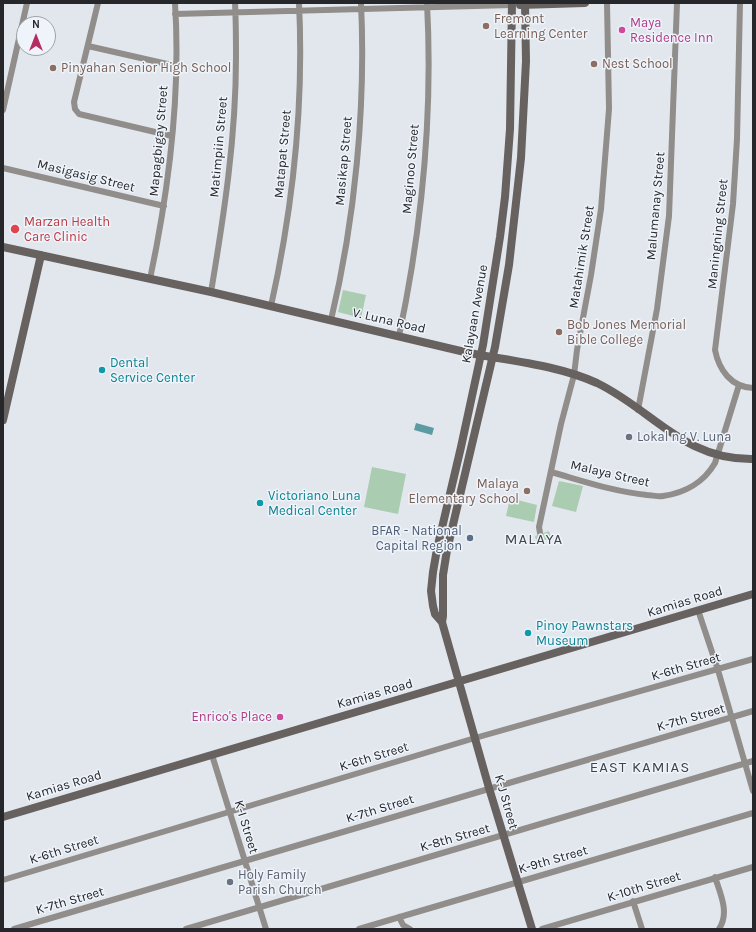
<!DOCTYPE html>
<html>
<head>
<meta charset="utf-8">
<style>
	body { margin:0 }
	#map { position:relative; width:756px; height:932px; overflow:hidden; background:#e2e7ee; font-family:Karla,sans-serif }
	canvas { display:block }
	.frame { position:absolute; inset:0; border:4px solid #25272a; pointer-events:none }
	.north { position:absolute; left:16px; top:16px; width:40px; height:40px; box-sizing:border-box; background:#eff4fb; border:1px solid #9ea2a7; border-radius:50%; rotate:0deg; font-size:11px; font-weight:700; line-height:16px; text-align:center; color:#25272a }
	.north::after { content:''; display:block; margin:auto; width:14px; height:18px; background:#b72b63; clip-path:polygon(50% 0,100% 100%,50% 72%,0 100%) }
</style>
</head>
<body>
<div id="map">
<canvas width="756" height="932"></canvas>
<div class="frame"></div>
<div class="north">N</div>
</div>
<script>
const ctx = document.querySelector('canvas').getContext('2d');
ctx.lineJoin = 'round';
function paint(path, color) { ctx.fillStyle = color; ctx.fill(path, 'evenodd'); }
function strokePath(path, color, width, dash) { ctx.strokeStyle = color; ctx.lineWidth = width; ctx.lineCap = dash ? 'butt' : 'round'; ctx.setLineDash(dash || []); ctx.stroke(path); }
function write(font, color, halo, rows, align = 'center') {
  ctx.font = font + ' Karla,sans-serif'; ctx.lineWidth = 3; ctx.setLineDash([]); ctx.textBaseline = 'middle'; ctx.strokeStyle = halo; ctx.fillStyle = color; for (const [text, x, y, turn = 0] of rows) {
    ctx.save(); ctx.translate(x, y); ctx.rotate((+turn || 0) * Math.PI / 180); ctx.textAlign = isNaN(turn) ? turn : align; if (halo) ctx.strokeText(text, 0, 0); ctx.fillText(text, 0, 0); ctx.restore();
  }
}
paint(new Path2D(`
	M 343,290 L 366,295 L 361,318 L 338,312 Z
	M 372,467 L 406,474 L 398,514 L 364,507 Z
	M 559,481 L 583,486 L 576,512 L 552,506 Z
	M 510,498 L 537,505 L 534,522 L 506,516 Z
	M 549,531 L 551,538 L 537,543 L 535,536 Z`), '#aaccb0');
paint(new Path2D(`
	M 416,423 L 434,428 L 432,435 L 414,430 Z`), '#5b9ba1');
strokePath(new Path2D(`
	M 98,3 L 74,102 L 75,109 L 79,114 L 172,136
	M 740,3 L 737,139 L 733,204 L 715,350 C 719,370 731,387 753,388
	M 175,14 L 512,5
	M 88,46 L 176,66
	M 3,110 L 27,3
	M 3,168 L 164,206
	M 150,279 C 169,189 181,95 175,3
	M 211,292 C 224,215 236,137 236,58 C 236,39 236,21 235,3
	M 271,306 C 293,207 304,104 299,3
	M 331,320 C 355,220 366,106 361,3
	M 399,336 C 422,227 433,114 427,3
	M 638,410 L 657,309 L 669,216 L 677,3
	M 551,472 C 583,481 615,492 647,495 C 652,495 658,497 663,496 C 685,493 704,482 715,463 L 739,385
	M 540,533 L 539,527 L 545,499 L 561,424 L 574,375 L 577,350 L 591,275 L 601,209 L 609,109 L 607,3
	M 698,610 L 718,670 L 753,791
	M 212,755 L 266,929
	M 715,877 C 720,893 730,913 719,929
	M 3,880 L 475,738 L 753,659
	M 633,901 L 642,929
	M 399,917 L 403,925 L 410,929
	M 14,929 L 753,711
	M 186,929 L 753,761
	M 359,929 L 753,813
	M 542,929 L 753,867`), '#908d8a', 6);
strokePath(new Path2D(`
	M 525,3 L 526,61 L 521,158 L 509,265 L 495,347 L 447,550 L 443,575 L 443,616 L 442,622 L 489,788 L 532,929
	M 520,5 L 585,3
	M 3,247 L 211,292 L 469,353 C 511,361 557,365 597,383 C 653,410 683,460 753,459
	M 3,420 L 41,255
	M 442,622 L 435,614 L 433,606 L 431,591 L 433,572 L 437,549 L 461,447 L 483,345 L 500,237 L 505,197 L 510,129 L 512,3
	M 3,817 L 753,594`), '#67625f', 8);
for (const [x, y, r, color] of [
	[486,26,4,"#8d6e63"],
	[622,30,4,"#d1479c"],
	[594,64,4,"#8d6e63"],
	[53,68,4,"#8d6e63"],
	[15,229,5,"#e0444e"],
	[559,332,4,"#8d6e63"],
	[102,370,4,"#0f9aa8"],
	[629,437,4,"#6b7280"],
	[527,491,4,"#8d6e63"],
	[260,503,4,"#0f9aa8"],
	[470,538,4,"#5c6f8a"],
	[528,633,4,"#0f9aa8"],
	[280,717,4,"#d1479c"],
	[230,882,4,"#6b7280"]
]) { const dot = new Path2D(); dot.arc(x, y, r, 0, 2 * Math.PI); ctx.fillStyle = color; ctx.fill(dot); strokePath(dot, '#eff4fb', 1.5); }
write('13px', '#785e54', '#eff4fb', [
	["Fremont",494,19],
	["Learning Center",494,34],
	["Nest School",602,64],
	["Pinyahan Senior High School",61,68],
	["Bob Jones Memorial",567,325],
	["Bible College",567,340],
	["Malaya",519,484,"right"],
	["Elementary School",519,499,"right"]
], 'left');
write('13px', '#b23c85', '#eff4fb', [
	["Maya",630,23],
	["Residence Inn",630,38],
	["Enrico's Place",272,717,"right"]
], 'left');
write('13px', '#25272a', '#eff4fb', [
	["Mapagbigay Street",159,141,-85],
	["Matimpiin Street",219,147,-85],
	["Matapat Street",283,154,-85],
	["Masikap Street",344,161,-85],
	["Maginoo Street",411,169,-85],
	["Masigasig Street",86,176,14],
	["Malumanay Street",656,206,-85],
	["Maningning Street",718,234,-84],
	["Matahimik Street",582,257,-81],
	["Kalayaan Avenue",475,314,-80],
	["V. Luna Road",389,321,13],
	["Malaya Street",610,474,13],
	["Kamias Road",685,602,-17],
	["K-6th Street",686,667,-16],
	["Kamias Road",375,694,-16],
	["K-7th Street",691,718,-16],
	["K-6th Street",374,757,-17],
	["Kamias Road",64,786,-17],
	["K-J Street",506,802,74],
	["K-7th Street",380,809,-17],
	["K-I Street",246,827,73],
	["K-8th Street",455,838,-16],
	["K-6th Street",64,850,-17],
	["K-9th Street",553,860,-16],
	["K-10th Street",644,887,-17],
	["K-7th Street",70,901,-16]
]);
write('13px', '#be3a42', '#eff4fb', [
	["Marzan Health",24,222],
	["Care Clinic",24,237]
], 'left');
write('13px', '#0d838f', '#eff4fb', [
	["Dental",110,363],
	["Service Center",110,378],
	["Victoriano Luna",268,496],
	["Medical Center",268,511],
	["Pinoy Pawnstars",536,626],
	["Museum",536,641]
], 'left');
write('13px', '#5b616d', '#eff4fb', [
	["Lokal ng V. Luna",637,437],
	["Holy Family",238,875],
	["Parish Church",238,890]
], 'left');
write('13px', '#4e5e75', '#eff4fb', [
	["BFAR - National",462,531],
	["Capital Region",462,546]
], 'right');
ctx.letterSpacing = '1px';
write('15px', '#41454b', '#eff4fb', [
	["MALAYA",534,540],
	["EAST KAMIAS",640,768]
]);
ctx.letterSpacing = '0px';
</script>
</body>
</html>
